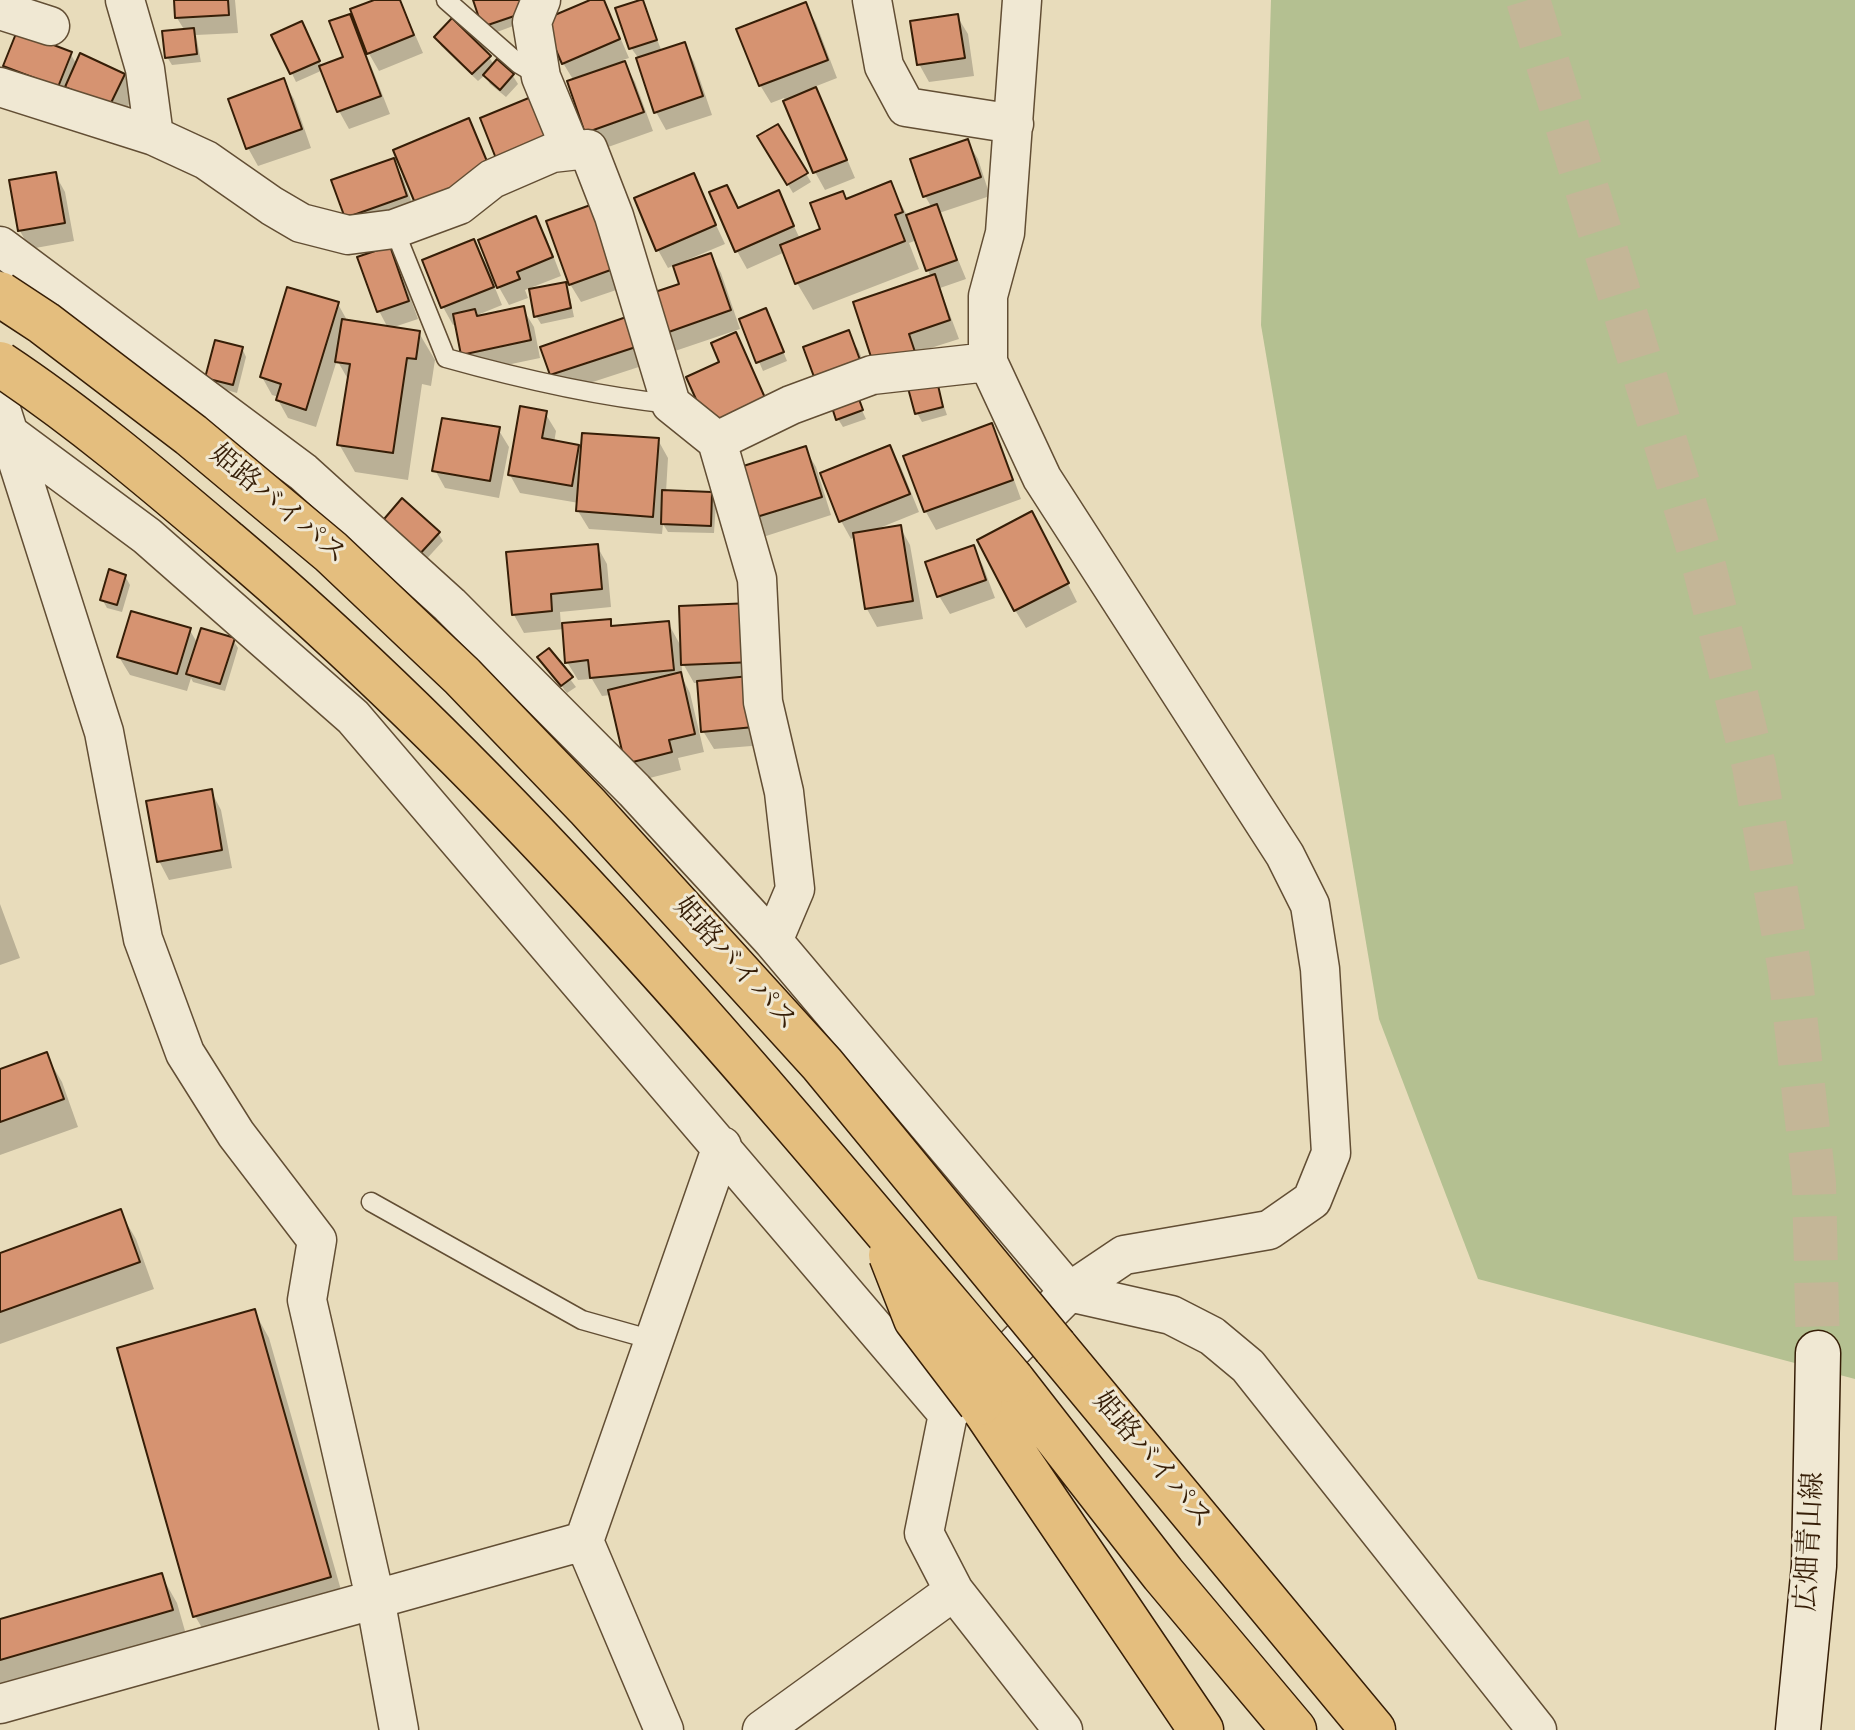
<!DOCTYPE html>
<html>
<head>
<meta charset="utf-8">
<style>
	body { margin:0 }
	canvas { display:block; background:#e8dcbb }
</style>
</head>
<body>
<canvas width="1855" height="1730"></canvas>
<script>
const ctx = document.querySelector('canvas').getContext('2d');
ctx.lineJoin = 'round';
function paint(path, color) { ctx.fillStyle = color; ctx.fill(path, 'evenodd'); }
function strokePath(path, color, width, dash) { ctx.strokeStyle = color; ctx.lineWidth = width; ctx.lineCap = dash ? 'butt' : 'round'; ctx.setLineDash(dash || []); ctx.stroke(path); }
function write(font, color, halo, rows, align = 'center') {
  ctx.font = font + ' "Sorts Mill Goudy","Noto Serif JP",serif'; ctx.lineWidth = 6; ctx.setLineDash([]); ctx.textBaseline = 'middle'; ctx.strokeStyle = halo; ctx.fillStyle = color; for (const [text, x, y, turn = 0] of rows) {
    ctx.save(); ctx.translate(x, y); ctx.rotate((+turn || 0) * Math.PI / 180); ctx.textAlign = isNaN(turn) ? turn : align; if (halo) ctx.strokeText(text, 0, 0); ctx.fillText(text, 0, 0); ctx.restore();
  }
}
paint(new Path2D(`
	M 1271,0 L 1855,0 L 1855,1379 L 1478,1279 L 1379,1019 L 1261,325 Z`), '#b4c091');
paint(new Path2D(`
	M 176,0 L 235,0 L 238,33 L 196,35 L 201,62 L 172,65 L 167,57 L 185,31 L 177,18 Z
	M 379,0 L 400,0 L 423,53 L 379,71 L 368,52 L 366,53 L 390,114 L 349,129 L 339,111 L 323,70 L 296,82 L 274,36 L 306,31 L 322,67 L 345,59 L 349,17 L 359,34 L 361,32 Z
	M 475,0 L 532,19 L 489,35 Z
	M 595,0 L 602,0 L 611,16 L 629,58 L 623,60 L 635,82 L 653,131 L 597,151 L 574,81 L 563,63 Z
	M 642,1 L 662,52 L 684,44 L 694,62 L 712,115 L 666,130 L 656,112 L 637,56 L 631,48 Z
	M 805,5 L 816,23 L 837,78 L 814,87 L 825,107 L 855,178 L 825,190 L 815,172 L 784,98 L 771,103 L 760,85 Z
	M 957,16 L 968,34 L 974,76 L 929,82 L 919,64 Z
	M 437,37 L 489,57 L 494,65 L 498,62 L 513,76 L 518,84 L 506,97 L 490,84 L 485,75 L 478,81 L 441,46 Z
	M 70,53 L 77,65 L 124,75 L 134,93 L 120,124 L 16,84 L 6,66 Z
	M 283,81 L 294,99 L 311,148 L 258,166 L 248,148 L 230,100 Z
	M 468,120 L 500,189 L 427,220 Z
	M 777,126 L 811,182 L 793,193 L 760,137 Z
	M 967,141 L 978,159 L 990,196 L 939,213 L 966,279 L 940,288 L 959,339 L 918,352 L 925,373 L 855,303 L 931,278 L 917,240 L 909,243 L 919,269 L 813,310 L 797,283 L 785,252 L 747,269 L 737,251 L 739,210 L 778,192 L 800,239 L 823,230 L 846,201 L 890,184 L 908,217 L 932,208 L 925,196 Z
	M 393,160 L 403,178 L 416,214 L 346,217 Z
	M 55,174 L 65,192 L 74,241 L 30,249 L 20,231 Z
	M 693,176 L 725,244 L 687,260 L 688,263 L 710,255 L 721,273 L 740,329 L 675,351 L 665,333 L 682,285 L 675,265 L 668,268 L 658,250 Z
	M 595,206 L 628,286 L 581,302 L 570,284 Z
	M 536,219 L 546,237 L 561,276 L 525,290 L 528,298 L 509,305 L 496,282 L 493,283 L 502,305 L 475,316 L 523,309 L 534,327 L 540,358 L 473,372 L 463,354 L 457,324 L 453,325 L 443,307 L 425,261 L 473,241 L 487,265 Z
	M 389,248 L 399,267 L 418,319 L 391,328 L 419,333 L 435,360 L 431,386 L 422,384 L 408,480 L 355,472 L 339,444 L 349,381 L 337,360 L 316,427 L 288,418 L 278,400 L 279,397 L 272,395 L 262,377 L 338,304 L 348,322 L 388,328 L 379,311 Z
	M 565,284 L 569,292 L 574,317 L 541,324 L 536,316 Z
	M 631,318 L 651,363 L 562,392 L 552,374 Z
	M 770,319 L 787,361 L 763,371 L 741,320 Z
	M 848,333 L 859,351 L 872,386 L 854,393 L 866,419 L 843,427 L 838,419 Z
	M 242,348 L 246,357 L 237,393 L 212,386 L 207,378 Z
	M 936,383 L 947,415 L 922,422 L 917,413 Z
	M 545,413 L 556,431 L 554,443 L 578,447 L 582,455 L 658,440 L 668,458 L 666,492 L 711,494 L 716,503 L 714,533 L 668,532 L 663,524 L 662,534 L 589,529 L 578,511 L 579,503 L 520,493 L 510,475 Z
	M 991,426 L 1001,444 L 1021,499 L 936,530 L 926,512 L 906,457 Z
	M 498,429 L 509,447 L 499,498 L 445,488 L 435,470 Z
	M 889,447 L 900,465 L 919,512 L 877,529 L 900,527 L 910,545 L 923,619 L 877,627 L 867,609 L 855,537 L 851,539 L 841,521 Z
	M 805,449 L 816,467 L 831,515 L 763,537 L 737,470 Z
	M 382,525 L 438,533 L 443,541 L 422,564 Z
	M 1042,532 L 1077,602 L 1026,628 L 1015,610 Z
	M 597,546 L 607,564 L 611,607 L 560,612 L 561,625 L 610,621 L 614,628 L 668,623 L 682,648 L 751,605 L 764,745 L 714,749 L 703,731 L 699,683 L 694,683 L 681,660 L 683,679 L 690,693 L 704,752 L 678,758 L 681,770 L 638,781 L 611,695 L 602,696 L 592,679 L 578,680 L 567,662 L 564,629 L 524,633 L 514,615 Z
	M 973,547 L 983,566 L 995,598 L 950,614 L 939,596 Z
	M 125,576 L 130,585 L 122,612 L 107,608 L 102,599 Z
	M 189,629 L 198,644 L 233,640 L 238,648 L 225,691 L 193,682 L 191,678 L 187,691 L 130,675 L 119,657 Z
	M 549,651 L 576,687 L 567,693 L 540,658 Z
	M 211,791 L 221,810 L 232,868 L 169,880 L 159,861 Z
	M 0,904 L 20,958 L 0,965 Z
	M 46,1055 L 62,1082 L 78,1127 L 0,1155 L 0,1071 Z
	M 120,1212 L 136,1239 L 154,1289 L 0,1344 L 0,1255 Z
	M 254,1311 L 269,1338 L 345,1604 L 211,1643 L 195,1616 Z
	M 161,1575 L 177,1603 L 187,1638 L 0,1692 L 0,1621 Z`), '#0003');
const building = new Path2D(`
	M 174,0 L 228,0 L 229,15 L 175,18 Z
	M 374,0 L 400,0 L 414,35 L 367,54 L 350,9 Z
	M 473,0 L 525,0 L 529,11 L 482,27 Z
	M 590,0 L 604,0 L 620,39 L 562,64 L 543,20 Z
	M 640,0 L 643,0 L 657,40 L 629,49 L 615,8 Z
	M 806,2 L 828,60 L 759,86 L 736,29 Z
	M 350,14 L 381,96 L 337,112 L 319,66 L 343,57 L 329,21 Z
	M 958,14 L 965,58 L 917,65 L 910,21 Z
	M 452,18 L 491,56 L 472,74 L 434,37 Z
	M 302,21 L 320,61 L 290,74 L 271,35 Z
	M 194,28 L 197,54 L 165,58 L 162,31 Z
	M 17,31 L 72,52 L 58,87 L 3,66 Z
	M 685,42 L 703,96 L 654,113 L 636,58 Z
	M 80,53 L 125,74 L 109,107 L 65,87 Z
	M 497,59 L 514,74 L 500,90 L 483,75 Z
	M 625,61 L 644,112 L 585,133 L 567,81 Z
	M 284,78 L 302,129 L 246,149 L 228,99 Z
	M 816,87 L 847,160 L 813,173 L 783,101 Z
	M 536,95 L 554,138 L 497,161 L 480,118 Z
	M 469,118 L 491,171 L 415,203 L 393,150 Z
	M 778,124 L 808,173 L 787,185 L 757,136 Z
	M 968,139 L 981,177 L 923,197 L 910,159 Z
	M 394,158 L 407,196 L 345,218 L 331,180 Z
	M 56,172 L 65,223 L 18,231 L 9,180 Z
	M 694,173 L 716,225 L 656,251 L 634,198 Z
	M 891,181 L 903,212 L 895,215 L 905,241 L 795,284 L 780,245 L 820,229 L 810,203 L 843,191 L 846,199 Z
	M 727,185 L 738,208 L 779,190 L 794,226 L 735,252 L 709,192 Z
	M 596,203 L 619,267 L 569,285 L 546,221 Z
	M 937,204 L 957,260 L 926,271 L 906,215 Z
	M 536,216 L 553,257 L 517,272 L 520,279 L 497,288 L 478,240 Z
	M 474,239 L 494,287 L 441,308 L 422,260 Z
	M 390,246 L 409,301 L 377,312 L 357,257 Z
	M 711,253 L 731,310 L 663,334 L 649,294 L 679,284 L 673,266 Z
	M 935,274 L 950,320 L 909,334 L 916,355 L 875,369 L 853,302 Z
	M 566,282 L 571,308 L 534,317 L 529,289 Z
	M 287,287 L 339,302 L 306,410 L 276,400 L 281,384 L 260,377 Z
	M 524,306 L 531,340 L 461,355 L 453,314 L 475,309 L 477,316 Z
	M 766,308 L 784,352 L 756,363 L 739,319 Z
	M 632,315 L 642,345 L 550,375 L 540,347 Z
	M 342,319 L 420,331 L 416,359 L 407,358 L 393,453 L 337,445 L 350,364 L 335,362 Z
	M 849,330 L 863,368 L 817,385 L 803,347 Z
	M 736,332 L 766,400 L 708,426 L 686,377 L 719,362 L 711,343 Z
	M 215,340 L 243,347 L 233,385 L 205,378 Z
	M 937,381 L 943,407 L 915,414 L 908,388 Z
	M 856,391 L 863,410 L 836,420 L 830,401 Z
	M 520,406 L 547,411 L 542,438 L 579,445 L 572,486 L 508,475 Z
	M 442,418 L 500,427 L 490,481 L 432,471 Z
	M 992,423 L 1013,480 L 924,512 L 903,456 Z
	M 582,433 L 659,438 L 653,517 L 576,511 Z
	M 890,445 L 910,494 L 839,522 L 820,473 Z
	M 806,446 L 822,497 L 750,519 L 734,469 Z
	M 662,490 L 712,492 L 711,526 L 661,524 Z
	M 402,498 L 440,532 L 417,557 L 379,525 Z
	M 1032,511 L 1069,583 L 1014,611 L 977,540 Z
	M 901,525 L 913,601 L 865,609 L 853,533 Z
	M 598,544 L 602,589 L 551,594 L 552,611 L 512,615 L 506,552 Z
	M 974,545 L 986,580 L 937,597 L 925,562 Z
	M 109,569 L 126,575 L 117,605 L 100,600 Z
	M 752,603 L 754,662 L 681,665 L 679,606 Z
	M 131,611 L 191,628 L 177,674 L 117,657 Z
	M 611,619 L 611,626 L 669,621 L 674,670 L 590,678 L 588,660 L 565,663 L 562,623 Z
	M 201,628 L 235,638 L 220,684 L 186,674 Z
	M 549,648 L 573,677 L 561,686 L 537,657 Z
	M 681,672 L 695,734 L 669,740 L 672,752 L 625,764 L 608,690 Z
	M 750,676 L 754,727 L 701,732 L 697,681 Z
	M 212,789 L 222,850 L 157,862 L 146,801 Z
	M 47,1052 L 64,1099 L 0,1122 L 0,1069 Z
	M 121,1209 L 140,1262 L 0,1312 L 0,1253 Z
	M 255,1309 L 331,1577 L 193,1617 L 117,1348 Z
	M 162,1573 L 173,1610 L 0,1660 L 0,1619 Z`);
paint(building, '#d69371');
strokePath(building, '#361e07', 2);
strokePath(new Path2D(`
	M 1528,0 L 1705,570 L 1754,766 L 1790,971 L 1814,1183 L 1818,1353`), '#c4b697', 44, [44, 22]);
const lane = new Path2D(`
	M 446,0 L 519,64 L 541,77
	M 394,229 L 446,358 C 521,379 594,396 671,404
	M 371,1202 L 582,1320 L 653,1340`);
const street = new Path2D(`
	M 125,0 L 145,69 L 154,136
	M 541,0 L 532,22 L 541,77 L 571,150
	M 872,0 L 884,66 L 906,107 L 1014,124
	M 1022,0 L 1005,233 L 988,296 L 988,362 L 1042,478 L 1285,855 L 1310,905 L 1320,969 L 1331,1153 L 1312,1200 L 1269,1230 L 1124,1255 L 1069,1292 L 948,1414 L 924,1533 L 954,1591 L 1063,1730
	M 0,10 L 50,26
	M 0,87 L 154,136 L 206,160 L 272,206 L 301,223 L 348,235 L 394,229 L 459,205 L 492,179 L 552,153 L 588,149 L 614,216 L 671,404 L 717,441 L 757,579 L 763,702 L 784,792 L 795,889 L 773,941
	M 0,246 L 303,472 L 450,605 L 634,790 L 773,941 L 1069,1292 L 1171,1315 L 1212,1336 L 1248,1366 L 1537,1730
	M 0,406 L 104,732 L 143,939 L 185,1053 L 236,1134 L 317,1240 L 307,1300 L 375,1598 L 399,1730
	M 4,430 L 147,536 L 353,717 L 948,1414
	M 717,441 L 791,405 L 872,375 L 988,362
	M 584,1541 L 664,1730
	M 0,1704 L 584,1541 L 722,1146
	M 762,1730 L 954,1591`);
const secondary = new Path2D(`
	M 1798,1730 L 1814,1566 L 1818,1353`);
const highway = new Path2D(`
	M 1055,1347 L 1373,1730
	M 1012,1380 L 1163,1574 L 1294,1730
	M 980,1403 L 1201,1730`);
strokePath(lane, '#624e34', 21);
strokePath(street, '#624e34', 41);
strokePath(secondary, '#361e07', 47);
strokePath(highway, '#361e07', 47);
strokePath(lane, '#f0e8d3', 18);
strokePath(street, '#f0e8d3', 38);
strokePath(secondary, '#f0e8d3', 44);
strokePath(highway, '#e4be7e', 44);
const highwayBridge = new Path2D(`
	M 0,294 L 44,323 L 191,435 L 331,552 L 462,676 L 588,807 L 822,1064 L 1055,1347
	M 0,364 C 80,417 154,480 227,542 C 521,791 764,1087 1012,1380
	M 891,1255 L 916,1319 L 980,1403`);
strokePath(highwayBridge, '#361e07', 47, []);
strokePath(highwayBridge, '#e4be7e', 44);
write('28px', '#361e07', '#f0e8d3', [
	["姫路バイパス",276,507,40],
	["姫路バイパス",733,966,48],
	["姫路バイパス",1150,1462,50],
	["広畑青山線",1813,1542,-87]
]);
</script>
</body>
</html>
